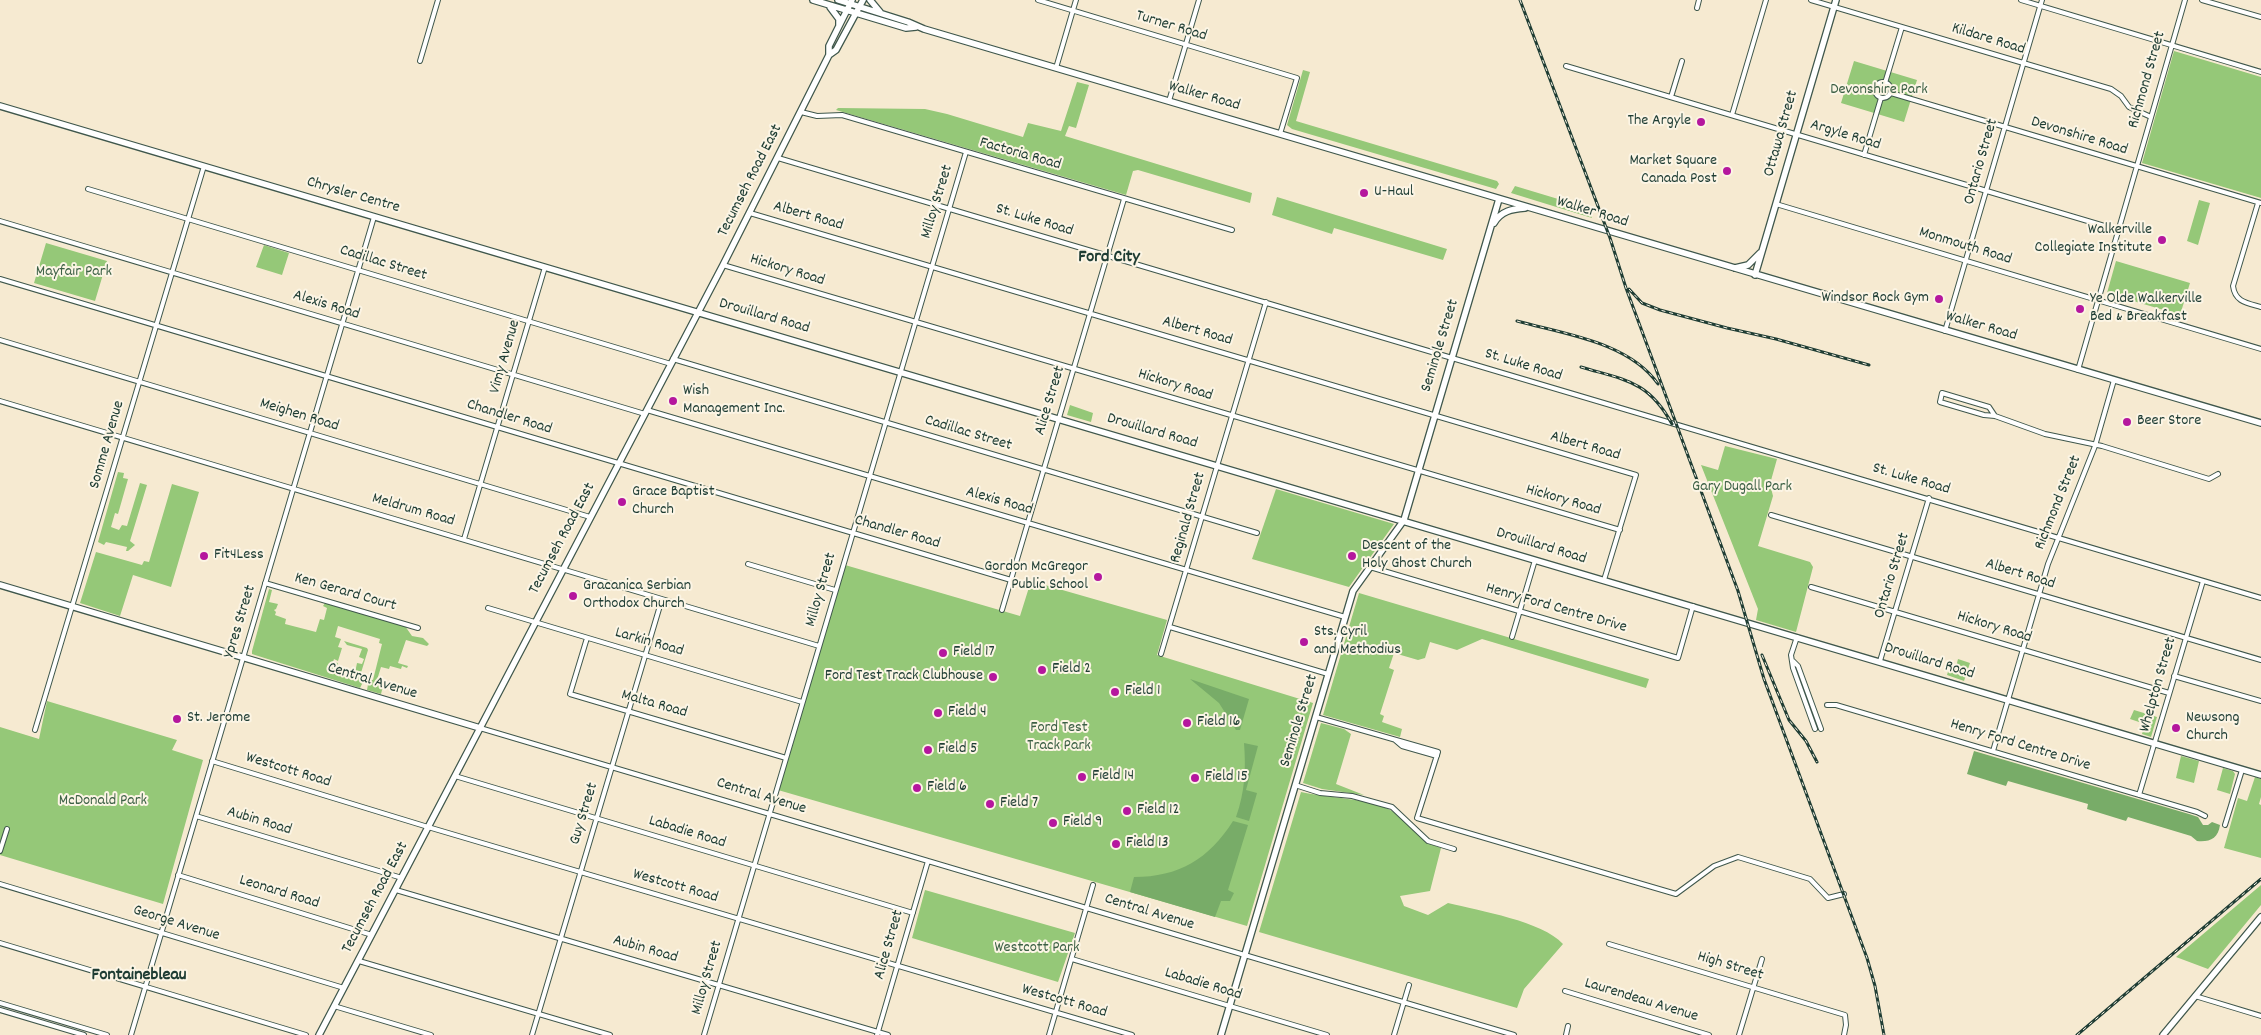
<!DOCTYPE html>
<html>
<head>
<meta charset="utf-8">
<style>
	body { margin:0 }
	canvas { display:block; background:#f6ead1 }
</style>
</head>
<body>
<canvas width="2261" height="1035"></canvas>
<script>
const ctx = document.querySelector('canvas').getContext('2d');
ctx.lineJoin = 'round';
function paint(path, color) { ctx.fillStyle = color; ctx.fill(path, 'evenodd'); }
function strokePath(path, color, width, dash) { ctx.strokeStyle = color; ctx.lineWidth = width; ctx.lineCap = dash ? 'butt' : 'round'; ctx.setLineDash(dash || []); ctx.stroke(path); }
function write(font, color, halo, rows, align = 'center') {
  ctx.font = font + ' Dekko,sans-serif'; ctx.lineWidth = 4; ctx.setLineDash([]); ctx.textBaseline = 'middle'; ctx.strokeStyle = halo; ctx.fillStyle = color; for (const [text, x, y, turn = 0] of rows) {
    ctx.save(); ctx.translate(x, y); ctx.rotate((+turn || 0) * Math.PI / 180); ctx.textAlign = isNaN(turn) ? turn : align; if (halo) ctx.strokeText(text, 0, 0); ctx.fillText(text, 0, 0); ctx.restore();
  }
}
paint(new Path2D(`
	M 2174,51 L 2261,77 L 2261,198 L 2142,163 Z
	M 1854,61 L 1917,80 L 1904,122 L 1841,103 Z
	M 1303,70 L 1310,72 L 1296,121 L 1497,181 L 1499,184 L 1496,189 L 1292,129 L 1287,125 Z
	M 1077,82 L 1089,85 L 1076,128 L 1069,126 L 1065,136 L 1252,193 L 1250,203 L 1138,170 L 1133,171 L 1126,195 L 836,110 L 838,108 L 925,109 L 947,114 L 1023,137 L 1028,123 L 1061,131 Z
	M 1515,186 L 1588,208 L 1592,218 L 1511,193 Z
	M 1277,197 L 1447,249 L 1443,260 L 1334,228 L 1332,234 L 1272,215 Z
	M 2199,200 L 2210,203 L 2198,245 L 2187,241 Z
	M 46,243 L 107,261 L 95,301 L 34,283 Z
	M 264,245 L 289,253 L 282,275 L 256,267 Z
	M 2116,261 L 2190,283 L 2180,315 L 2107,293 Z
	M 1070,405 L 1093,413 L 1091,422 L 1067,415 Z
	M 1725,446 L 1777,459 L 1770,484 L 1773,496 L 1758,546 L 1810,562 L 1813,567 L 1796,632 L 1756,620 L 1758,609 L 1701,465 L 1718,470 Z
	M 118,472 L 124,473 L 123,478 L 128,479 L 118,514 L 115,513 L 111,527 L 119,530 L 122,525 L 127,526 L 140,483 L 147,485 L 130,541 L 135,545 L 128,551 L 126,551 L 127,547 L 106,542 L 104,545 L 98,542 Z
	M 172,484 L 199,492 L 171,587 L 133,575 L 120,616 L 80,603 L 96,552 L 142,565 L 144,561 L 149,562 Z
	M 1276,489 L 1394,524 L 1349,587 L 1252,559 Z
	M 845,565 L 1020,616 L 1031,581 L 1167,620 L 1157,655 L 1313,703 L 1247,926 L 778,790 Z
	M 269,589 L 272,590 L 269,602 L 278,604 L 276,609 L 274,610 L 276,612 L 275,615 L 286,619 L 285,624 L 316,632 L 320,619 L 324,620 L 327,608 L 323,606 L 325,603 L 405,626 L 412,636 L 423,638 L 429,644 L 427,646 L 406,640 L 398,663 L 408,666 L 407,668 L 402,666 L 401,669 L 390,666 L 389,669 L 381,667 L 377,680 L 384,682 L 381,694 L 367,690 L 369,679 L 373,680 L 382,644 L 379,643 L 380,639 L 338,626 L 335,637 L 341,639 L 338,647 L 342,648 L 338,661 L 334,659 L 333,662 L 338,663 L 337,667 L 355,673 L 357,663 L 362,664 L 364,659 L 359,657 L 362,649 L 347,645 L 344,641 L 367,648 L 368,650 L 360,676 L 365,678 L 360,688 L 255,655 L 252,654 L 252,651 Z
	M 1359,593 L 1649,679 L 1646,688 L 1482,639 L 1457,650 L 1430,642 L 1425,658 L 1418,660 L 1394,653 L 1389,668 L 1394,670 L 1380,714 L 1384,716 L 1382,722 L 1402,729 L 1400,737 L 1323,715 Z
	M 1958,659 L 1970,663 L 1964,681 L 1947,675 L 1950,665 L 1956,667 Z
	M 47,701 L 177,740 L 172,750 L 203,760 L 163,904 L 0,855 L 0,727 L 39,739 Z
	M 2134,710 L 2157,717 L 2151,737 L 2142,734 L 2145,724 L 2130,719 Z
	M 1321,723 L 1344,729 L 1351,734 L 1336,784 L 1364,795 L 1322,789 L 1303,783 Z
	M 2181,756 L 2199,761 L 2194,783 L 2176,778 Z
	M 2223,768 L 2233,771 L 2235,774 L 2230,794 L 2217,790 Z
	M 2255,777 L 2261,779 L 2261,797 L 2259,804 L 2261,805 L 2261,858 L 2224,848 L 2238,798 L 2247,801 Z
	M 1301,792 C 1326,798 1370,798 1392,811 C 1411,822 1416,839 1441,848 L 1430,891 L 1400,896 L 1404,906 L 1428,915 L 1448,903 C 1480,911 1542,921 1563,944 L 1524,989 L 1517,1008 L 1259,932 Z
	M 2261,885 L 2261,905 L 2208,969 L 2176,957 Z
	M 925,890 L 1075,933 L 1058,982 L 912,938 Z`), '#95c878');
paint(new Path2D(`
	M 1190,679 L 1249,699 L 1240,730 L 1236,730 L 1219,703 Z
	M 1244,743 L 1258,746 L 1246,790 L 1257,793 L 1249,821 L 1236,817 C 1245,792 1246,769 1244,743 Z
	M 1974,751 L 2189,814 L 2198,817 L 2203,825 L 2208,825 L 2212,822 L 2220,825 C 2218,839 2210,842 2197,841 L 2191,836 L 2128,817 L 2126,821 L 2087,809 L 2088,804 L 2008,781 L 2006,786 L 1967,774 Z
	M 1233,821 L 1248,825 L 1228,890 L 1234,893 L 1230,901 L 1221,901 L 1215,917 L 1130,892 L 1134,877 C 1179,877 1209,859 1233,821 Z`), '#78ac68');
const street = new Path2D(`
	M 1038,0 L 1297,78 L 1280,134
	M 1811,0 L 2111,89 L 2121,96 L 2129,107 L 2151,117
	M 2021,0 L 2261,72
	M 2202,0 L 2261,17
	M 1697,8 L 1699,0
	M 420,61 L 438,0
	M 1566,66 L 2118,230
	M 1056,68 L 1076,0
	M1875 90a8 8 0 1 1 16 0a8 8 0 1 1-16 0Z
	M 1885,83 L 1902,27
	M 1891,93 L 2261,203
	M 1671,97 L 1682,61
	M 1169,101 L 1199,0
	M 801,112 L 817,116 L 842,115 L 1232,230
	M 1732,115 L 1766,0
	M 1864,155 L 1881,98
	M 778,158 L 2261,598
	M 88,189 L 671,364
	M 2258,203 L 2233,286 C 2235,302 2247,303 2261,307
	M 1776,204 L 2261,349
	M 750,213 L 1636,475 L 1604,580
	M 0,221 L 645,414
	M 723,265 L 1620,530
	M 0,279 L 1011,580
	M 1945,331 L 2042,0
	M 0,340 L 590,517
	M 673,359 L 1257,533
	M 2078,370 L 2185,0
	M 0,401 L 819,646
	M 647,410 L 1345,617
	M 1995,416 L 1989,407 L 1942,393 L 1940,402 L 1984,415 L 1995,416 L 2045,434 L 2102,446 L 2209,479 L 2218,474
	M 1771,515 L 2261,660
	M 464,539 L 545,267
	M 748,564 L 835,590
	M 1370,567 L 1678,658 L 1693,606
	M 265,583 L 418,628
	M 1811,587 L 2169,693
	M 488,608 L 802,702
	M 1002,610 L 1124,199
	M 1170,627 L 1328,674
	M 1512,637 L 1535,560
	M 1797,637 L 1791,655 L 1793,668 L 1815,729
	M 587,638 L 570,694 L 786,758
	M 1161,654 L 1266,302
	M 1793,661 L 1798,666 L 1821,729
	M 1880,661 L 1929,498
	M 2174,676 L 2261,701
	M 1827,705 L 1836,705 L 2197,812 L 2205,816
	M 1316,717 L 1438,752 L 1417,818 L 1676,894 L 1714,866 L 1738,857 L 1810,879 L 1828,898 L 1844,894
	M 480,728 L 1514,1035
	M 35,730 L 204,166
	M 1395,740 L 1402,746 L 1437,756
	M 1993,751 L 2048,564 L 2095,446 L 2114,380
	M 212,761 L 428,827 L 1132,1035
	M 455,776 L 913,913
	M 1295,785 L 1320,793 L 1352,796 L 1392,807 L 1428,841 L 1454,849
	M 2139,795 L 2203,581
	M 196,816 L 402,878
	M 2225,825 L 2242,770
	M 0,851 L 7,829
	M 178,875 L 372,935
	M 0,884 L 344,988
	M 396,890 L 888,1035
	M 0,943 L 306,1035
	M 1609,944 L 1845,1015 L 1846,1025 L 1844,1035
	M 1072,959 L 1327,1035
	M 359,961 L 610,1035
	M 1565,991 L 1709,1035
	M 2195,996 L 2261,1016
	M 0,1003 L 107,1035
	M 334,1006 L 431,1035
	M 0,1010 L 84,1035
	M 131,1035 L 374,217
	M 532,1035 L 662,599
	M 704,1035 L 966,152
	M 877,1035 L 928,861
	M 1049,1035 L 1093,885
	M 1394,1035 L 1409,985
	M 1566,1035 L 1568,1026
	M 1739,1035 L 1762,959`);
const secondary = new Path2D(`
	M 813,0 L 906,28 L 916,27
	M 838,0 L 908,22 L 924,29 L 2261,423
	M 870,0 L 880,12
	M 830,7 L 839,19 L 839,25
	M 829,55 L 829,46 L 852,0
	M 0,106 L 2261,775
	M 1494,223 C 1501,211 1512,209 1525,208
	M 1735,268 L 1748,265 L 1760,253
	M 1755,275 L 1836,0
	M 0,585 L 480,728
	M 319,1035 L 723,265 L 829,55 L 836,50 L 863,0
	M 1221,1035 L 1353,591 L 1404,520 L 1499,199
	M 2163,1035 L 2261,917`);
strokePath(street, '#3f574c', 6);
strokePath(secondary, '#3f574c', 8);
strokePath(street, '#fff', 4);
strokePath(secondary, '#fff', 5.5);
const rail = new Path2D(`
	M 1520,0 L 1610,238 L 1626,288 L 1738,591 L 1764,679 L 1867,958 L 1875,986 L 1884,1035
	M 1629,289 L 1642,303 L 1660,310 L 1727,328 L 1776,339 L 1869,365
	M 1517,321 C 1564,334 1629,342 1658,384
	M 1581,367 C 1624,380 1648,380 1672,424
	M 1762,655 L 1789,720 L 1806,741 L 1817,762
	M 2077,1035 L 2261,879`);
strokePath(rail, '#1f3d34', 3);
strokePath(rail, '#fcf5e5', 1, [4]);
for (const [x, y, r, color] of [
	[1701,122,5,"#b5179e"],
	[1727,171,5,"#b5179e"],
	[1364,193,5,"#b5179e"],
	[2162,240,5,"#b5179e"],
	[1939,299,5,"#b5179e"],
	[2080,309,5,"#b5179e"],
	[673,401,5,"#b5179e"],
	[2127,422,5,"#b5179e"],
	[622,502,5,"#b5179e"],
	[204,556,5,"#b5179e"],
	[1352,556,5,"#b5179e"],
	[1098,577,5,"#b5179e"],
	[573,596,5,"#b5179e"],
	[1304,642,5,"#b5179e"],
	[943,653,5,"#b5179e"],
	[1042,670,5,"#b5179e"],
	[993,677,5,"#b5179e"],
	[1115,692,5,"#b5179e"],
	[938,713,5,"#b5179e"],
	[177,719,5,"#b5179e"],
	[1187,723,5,"#b5179e"],
	[2176,728,5,"#b5179e"],
	[928,750,5,"#b5179e"],
	[1082,777,5,"#b5179e"],
	[1195,778,5,"#b5179e"],
	[917,788,5,"#b5179e"],
	[990,804,5,"#b5179e"],
	[1127,811,5,"#b5179e"],
	[1053,823,5,"#b5179e"],
	[1116,844,5,"#b5179e"]
]) { const dot = new Path2D(); dot.arc(x, y, r, 0, 2 * Math.PI); ctx.fillStyle = color; ctx.fill(dot); strokePath(dot, '#fcf5e5', 2); }
write('16px', '#1f3d34', '#fcf5e5', [
	["Turner Road",1171,27,17],
	["Kildare Road",1988,40,17],
	["Richmond Street",2148,80,-74],
	["Walker Road",1204,97,16],
	["Ottawa Street",1782,134,-74],
	["Argyle Road",1845,136,17],
	["Devonshire Road",2079,137,17],
	["Factoria Road",1020,155,16],
	["Ontario Street",1982,162,-74],
	["Tecumseh Road East",751,181,-63],
	["Chrysler Centre",353,196,16],
	["Milloy Street",938,202,-73],
	["Walker Road",1592,213,17],
	["Albert Road",808,217,16],
	["St. Luke Road",1034,221,17],
	["Monmouth Road",1965,247,17],
	["Cadillac Street",383,264,17],
	["Hickory Road",787,271,17],
	["Alexis Road",326,306,17],
	["Drouillard Road",764,317,16],
	["Walker Road",1981,327,16],
	["Albert Road",1197,332,16],
	["Seminole Street",1441,346,-73],
	["Vimy Avenue",506,357,-74],
	["St. Luke Road",1523,366,17],
	["Hickory Road",1175,386,17],
	["Alice Street",1051,401,-73],
	["Meighen Road",299,416,17],
	["Chandler Road",509,418,17],
	["Drouillard Road",1152,432,16],
	["Cadillac Street",968,434,17],
	["Somme Avenue",108,445,-74],
	["Albert Road",1585,447,16],
	["St. Luke Road",1911,480,16],
	["Hickory Road",1563,501,16],
	["Alexis Road",999,502,16],
	["Richmond Street",2059,503,-68],
	["Meldrum Road",413,511,16],
	["Reginald Street",1189,518,-74],
	["Chandler Road",897,533,16],
	["Tecumseh Road East",563,539,-62],
	["Drouillard Road",1541,547,17],
	["Albert Road",2020,575,17],
	["Ontario Street",1893,576,-73],
	["Milloy Street",822,590,-74],
	["Ken Gerard Court",345,593,16],
	["Henry Ford Centre Drive",1556,609,16],
	["Ypres Street",241,622,-73],
	["Hickory Road",1994,628,17],
	["Larkin Road",649,643,16],
	["Drouillard Road",1929,662,17],
	["Central Avenue",372,682,17],
	["Whelpton Street",2159,685,-74],
	["Malta Road",654,705,16],
	["Seminole Street",1300,721,-73],
	["Henry Ford Centre Drive",2020,746,17],
	["Westcott Road",288,771,17],
	["Central Avenue",761,797,17],
	["Guy Street",585,814,-73],
	["Aubin Road",259,822,17],
	["Labadie Road",687,833,17],
	["Westcott Road",675,887,16],
	["Leonard Road",279,893,17],
	["Tecumseh Road East",376,898,-62],
	["Central Avenue",1149,913,17],
	["George Avenue",176,924,17],
	["Alice Street",890,945,-74],
	["Aubin Road",645,950,16],
	["High Street",1730,967,17],
	["Milloy Street",708,978,-74],
	["Labadie Road",1203,985,17],
	["Laurendeau Avenue",1641,1001,17],
	["Westcott Road",1064,1002,16]
]);
write('16px', '#3c6045', '#fcf5e5', [
	["Devonshire Park",1879,91],
	["Mayfair Park",74,273],
	["Gary Dugall Park",1742,488],
	["Ford Test",1059,729],
	["Track Park",1059,747],
	["McDonald Park",103,802],
	["Westcott Park",1037,949]
]);
write('16px', '#1f3d34', '#fcf5e5', [
	["The Argyle",1691,122,"right"],
	["Market Square",1717,162,"right"],
	["Canada Post",1717,180,"right"],
	["U-Haul",1374,193],
	["Walkerville",2152,231,"right"],
	["Collegiate Institute",2152,249,"right"],
	["Windsor Rock Gym",1929,299,"right"],
	["Ye Olde Walkerville",2090,300],
	["Bed & Breakfast",2090,318],
	["Wish",683,392],
	["Management Inc.",683,410],
	["Beer Store",2137,422],
	["Grace Baptist",632,493],
	["Church",632,511],
	["Descent of the",1362,547],
	["Holy Ghost Church",1362,565],
	["Fit4Less",214,556],
	["Gordon McGregor",1088,568,"right"],
	["Public School",1088,586,"right"],
	["Gracanica Serbian",583,587],
	["Orthodox Church",583,605],
	["Sts. Cyril",1314,633],
	["and Methodius",1314,651],
	["Field 17",953,653],
	["Field 2",1052,670],
	["Ford Test Track Clubhouse",983,677,"right"],
	["Field 1",1125,692],
	["Field 4",948,713],
	["St. Jerome",187,719],
	["Newsong",2186,719],
	["Church",2186,737],
	["Field 16",1197,723],
	["Field 5",938,750],
	["Field 14",1092,777],
	["Field 15",1205,778],
	["Field 6",927,788],
	["Field 7",1000,804],
	["Field 12",1137,811],
	["Field 9",1063,823],
	["Field 13",1126,844]
], 'left');
write('bold 18px', '#1f3d34', '#fcf5e5', [
	["Ford City",1109,259],
	["Fontainebleau",139,977]
]);
</script>
</body>
</html>
